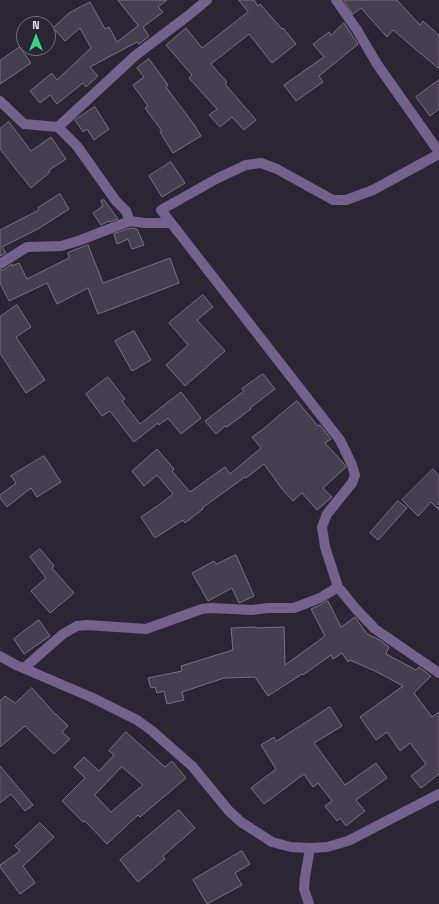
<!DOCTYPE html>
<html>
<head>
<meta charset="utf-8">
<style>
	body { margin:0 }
	#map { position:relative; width:439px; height:904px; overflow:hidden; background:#2c2634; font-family:"Space Grotesk",sans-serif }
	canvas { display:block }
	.north { position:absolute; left:16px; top:16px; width:40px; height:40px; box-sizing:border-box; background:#2c2634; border:1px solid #77727e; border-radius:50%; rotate:0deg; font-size:11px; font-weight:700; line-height:16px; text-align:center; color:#e8e4ee }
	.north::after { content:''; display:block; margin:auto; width:14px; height:18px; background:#34d881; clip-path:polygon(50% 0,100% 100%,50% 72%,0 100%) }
</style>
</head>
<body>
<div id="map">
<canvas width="439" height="904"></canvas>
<div class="north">N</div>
</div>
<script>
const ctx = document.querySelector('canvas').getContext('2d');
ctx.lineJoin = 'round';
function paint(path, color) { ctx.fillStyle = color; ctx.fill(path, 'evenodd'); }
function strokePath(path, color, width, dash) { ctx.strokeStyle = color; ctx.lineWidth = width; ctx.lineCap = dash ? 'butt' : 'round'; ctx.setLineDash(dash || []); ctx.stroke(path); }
const building = new Path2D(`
	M 118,0 L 167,0 L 158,7 L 163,12 L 143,27 L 149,36 L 139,44 L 137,42 L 90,67 L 98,76 L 86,87 L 83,83 L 57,104 L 50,95 L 40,103 L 30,91 L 52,73 L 57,80 L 91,48 L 80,28 L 65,41 L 53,28 L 69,13 L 90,2 L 105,29 L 109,27 L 117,42 L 138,26 Z
	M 239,0 L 254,0 L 258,6 L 260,4 L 282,29 L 283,28 L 296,44 L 272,63 L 249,34 L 211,64 L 227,82 L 225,84 L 256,120 L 244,130 L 232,117 L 220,127 L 209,115 L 217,109 L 189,78 L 192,75 L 166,45 L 186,28 L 202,48 L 248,12 Z
	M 344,0 L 397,0 L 420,25 L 423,21 L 439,35 L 439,69 L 393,30 L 387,37 L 361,8 L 353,14 Z
	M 344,23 L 358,44 L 319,76 L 323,82 L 296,101 L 284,85 L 324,57 L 313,44 L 329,32 L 331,35 Z
	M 20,47 L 31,63 L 0,84 L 0,61 Z
	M 149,59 L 168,85 L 166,87 L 195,126 L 201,136 L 173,153 L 160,132 L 162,131 L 145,108 L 148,106 L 133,85 L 144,77 L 137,68 Z
	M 439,80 L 439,109 L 430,116 L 416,97 Z
	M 95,107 L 109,129 L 94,140 L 87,129 L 83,132 L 75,120 Z
	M 9,122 L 31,151 L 51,137 L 66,159 L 49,170 L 50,172 L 31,188 L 0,149 L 0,129 Z
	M 171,162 L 185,183 L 162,197 L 149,176 Z
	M 60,194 L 69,209 L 38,229 L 2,247 L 6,253 L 0,256 L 0,230 L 39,210 L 38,208 Z
	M 104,200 L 118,219 L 109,222 L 109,221 L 101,225 L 93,213 L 103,206 L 101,201 Z
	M 131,228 L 137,229 L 144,245 L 132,249 L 128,239 L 117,244 L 114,234 Z
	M 88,245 L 103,283 L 170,258 L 179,283 L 98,314 L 88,288 L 57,304 L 47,283 L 9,301 L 0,283 L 0,270 L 3,270 L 12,264 L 12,266 L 19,263 L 27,279 L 69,258 L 68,253 Z
	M 203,295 L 213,307 L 197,320 L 225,351 L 185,386 L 166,365 L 188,345 L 169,323 Z
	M 17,305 L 31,327 L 16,337 L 45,380 L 26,393 L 0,353 L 0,317 Z
	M 134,331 L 151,360 L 132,371 L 115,341 Z
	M 263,374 L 275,389 L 250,408 L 251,409 L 227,427 L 225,426 L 216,434 L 205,421 L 244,391 L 242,389 Z
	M 108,377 L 125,399 L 122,401 L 140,424 L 181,392 L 201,418 L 181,434 L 168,418 L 159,425 L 158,423 L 134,442 L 110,411 L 102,416 L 86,394 Z
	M 297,401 L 318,426 L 320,425 L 331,439 L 325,443 L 345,465 L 346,467 L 323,488 L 332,497 L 317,510 L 302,493 L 293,501 L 282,489 L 264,464 L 246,478 L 245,477 L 202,508 L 203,509 L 185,523 L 183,520 L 155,538 L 141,517 L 160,504 L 173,494 L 157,475 L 144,486 L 132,471 L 157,449 L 174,469 L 172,471 L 190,492 L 225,467 L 230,474 L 261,448 L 252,437 L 262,430 Z
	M 44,456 L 61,482 L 37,497 L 31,488 L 7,507 L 0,498 L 0,495 L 16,483 L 11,476 Z
	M 433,469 L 439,476 L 439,510 L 431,502 L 418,516 L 402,500 Z
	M 398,501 L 407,508 L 378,540 L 370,533 Z
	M 40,549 L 54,566 L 52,568 L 74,593 L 50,613 L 31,591 L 46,578 L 30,557 Z
	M 236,555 L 254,596 L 239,603 L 232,588 L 208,601 L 192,573 L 214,561 L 216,564 Z
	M 328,601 L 341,627 L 355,617 L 367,634 L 380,640 L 389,647 L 386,654 L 416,670 L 419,667 L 431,676 L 414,693 L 432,717 L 439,712 L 439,774 L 421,788 L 411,776 L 426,764 L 410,743 L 400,751 L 387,732 L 376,740 L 360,717 L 403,686 L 377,672 L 350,660 L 348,662 L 342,653 L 333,659 L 331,655 L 303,675 L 302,674 L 268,696 L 255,677 L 224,678 L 182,692 L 184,700 L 167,704 L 164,691 L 157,693 L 155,687 L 151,688 L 148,678 L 182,671 L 181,666 L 233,650 L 231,628 L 256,627 L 256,628 L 284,627 L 285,665 L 325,636 L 311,609 L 322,604 Z
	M 39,620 L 50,636 L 24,654 L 14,639 Z
	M 32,688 L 56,715 L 56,714 L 68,726 L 62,732 L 70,739 L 54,754 L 25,726 L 0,747 L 0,701 L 5,696 L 15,703 Z
	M 330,707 L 342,726 L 314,743 L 345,785 L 376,763 L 387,778 L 356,800 L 365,811 L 346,826 L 340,818 L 337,821 L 325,806 L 332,801 L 318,783 L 313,787 L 304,774 L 264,804 L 251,788 L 276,769 L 261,745 L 274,737 L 276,741 Z
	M 126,732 L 165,767 L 172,761 L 186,778 L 140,817 L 138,815 L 107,844 L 85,821 L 83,822 L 62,801 L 85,778 L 74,767 L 84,757 L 99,771 L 114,755 L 109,751 ZM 122,767 L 143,785 L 111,812 L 95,795 Z
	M 0,766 L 33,805 L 25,811 L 11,794 L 0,803 Z
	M 179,810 L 195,828 L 163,856 L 165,859 L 138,882 L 120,860 Z
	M 40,823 L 54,837 L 23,866 L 35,883 L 20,894 L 0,867 L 0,865 L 20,851 L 15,846 Z
	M 242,851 L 250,864 L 235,873 L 242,885 L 207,904 L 193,880 Z`);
paint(building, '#463f4f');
strokePath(building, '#787182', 1);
strokePath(new Path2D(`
	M 336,0 L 357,30 L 377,64 L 439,152
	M 0,101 L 24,124 L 58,127 L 136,55 L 189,15 L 207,0
	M 58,127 L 77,146 L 116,201 L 126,211 L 130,221
	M 439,154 L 373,190 L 346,200 L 333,200 L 277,169 L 261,163 L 246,165 L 218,178 L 161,210 L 340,440 L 352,465 L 355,475 L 352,483 L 327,514 L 322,527 L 325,547 L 338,587 L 356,609 L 375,629 L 439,673
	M 0,264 L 27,247 L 61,246 L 78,241 L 130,221 L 144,223 L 171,223
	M 0,656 L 16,665 L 93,698 L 137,720 L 151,730 L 192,766 L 229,811 L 241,822 L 272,842 L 291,847 L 310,848 L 327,847 L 348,841 L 439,794
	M 24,668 L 63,634 L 77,626 L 87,625 L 146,629 L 202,609 L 211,608 L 252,610 L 268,608 L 294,608 L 320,598 L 338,587
	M 309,904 L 304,889 L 305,877 L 310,848`), '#74618c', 10);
</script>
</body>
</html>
